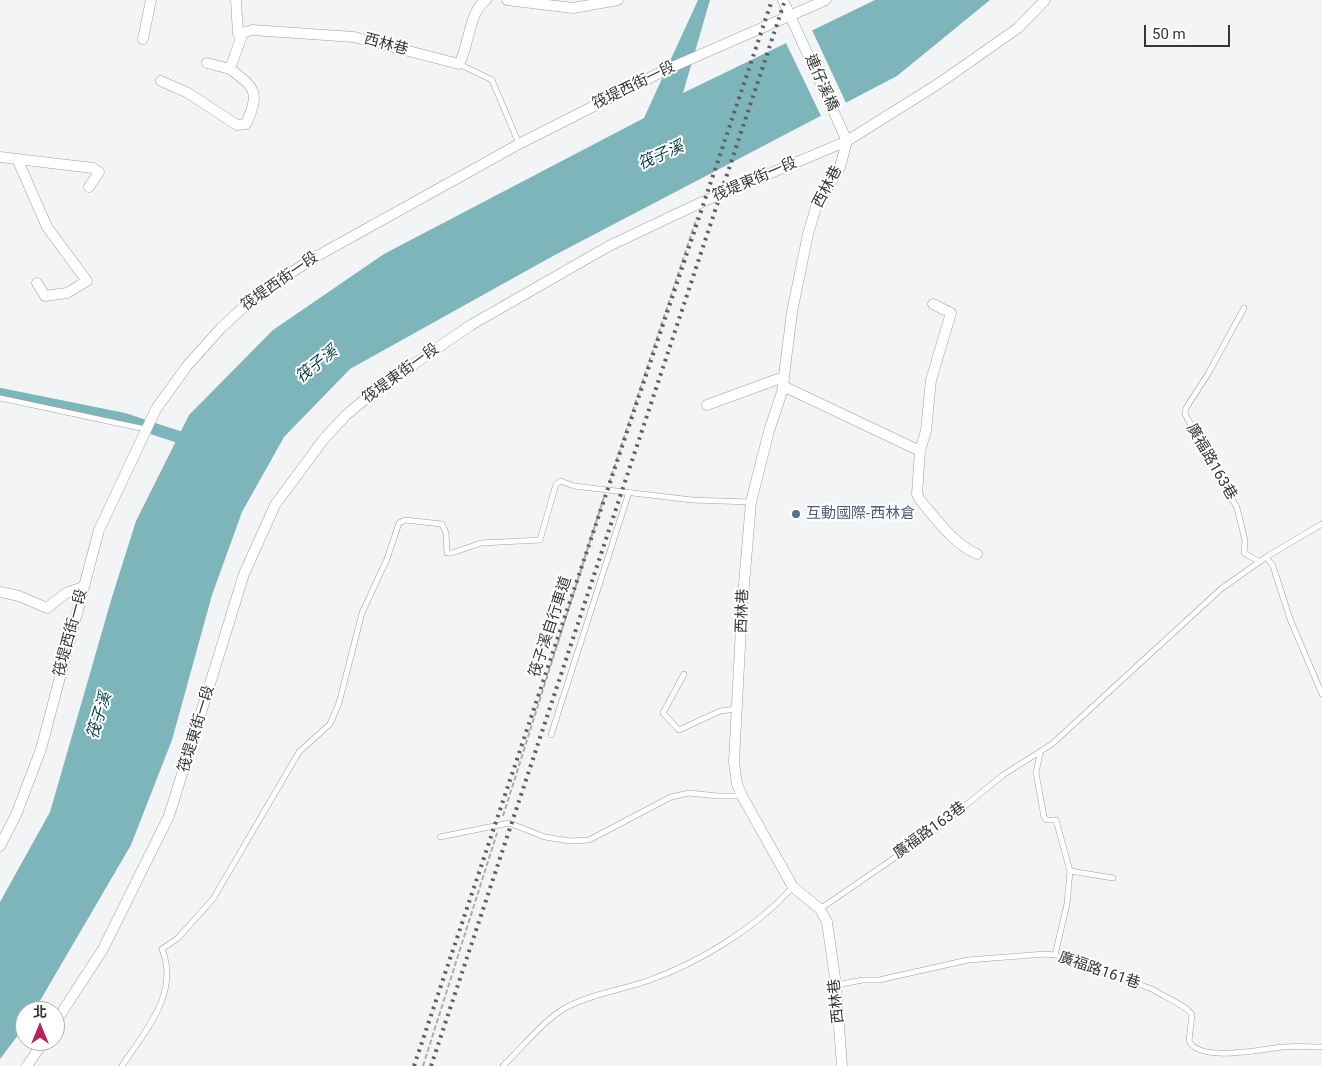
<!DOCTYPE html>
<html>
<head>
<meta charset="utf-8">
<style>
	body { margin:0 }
	#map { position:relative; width:1322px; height:1066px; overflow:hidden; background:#f3f4f6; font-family:Roboto,"Noto Sans TC",sans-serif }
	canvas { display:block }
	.north { position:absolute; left:15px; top:1001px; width:50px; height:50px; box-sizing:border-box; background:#fff; border:1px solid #aeafaf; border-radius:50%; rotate:0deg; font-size:14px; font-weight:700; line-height:20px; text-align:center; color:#353636 }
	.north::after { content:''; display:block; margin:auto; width:18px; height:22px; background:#b42658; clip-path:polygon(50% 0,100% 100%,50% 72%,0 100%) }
	.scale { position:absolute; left:1144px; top:25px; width:86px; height:22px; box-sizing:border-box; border:2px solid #353636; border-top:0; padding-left:6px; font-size:15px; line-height:18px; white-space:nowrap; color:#353636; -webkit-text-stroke:4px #fff; paint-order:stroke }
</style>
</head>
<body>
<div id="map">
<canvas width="1322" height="1066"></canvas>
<div class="north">北</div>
<div class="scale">50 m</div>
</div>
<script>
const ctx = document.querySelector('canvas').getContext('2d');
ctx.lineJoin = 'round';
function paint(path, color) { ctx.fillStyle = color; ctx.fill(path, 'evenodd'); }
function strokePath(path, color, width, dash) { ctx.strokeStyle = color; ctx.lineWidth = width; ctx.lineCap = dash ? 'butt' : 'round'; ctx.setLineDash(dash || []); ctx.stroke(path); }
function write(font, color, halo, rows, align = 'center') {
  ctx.font = font + ' Roboto,"Noto Sans TC",sans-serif'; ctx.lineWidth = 4; ctx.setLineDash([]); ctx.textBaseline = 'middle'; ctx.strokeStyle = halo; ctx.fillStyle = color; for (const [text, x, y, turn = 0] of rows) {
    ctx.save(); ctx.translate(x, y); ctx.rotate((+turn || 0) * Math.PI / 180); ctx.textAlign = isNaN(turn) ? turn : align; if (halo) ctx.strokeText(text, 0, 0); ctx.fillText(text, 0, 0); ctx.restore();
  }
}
paint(new Path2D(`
	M 698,0 L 710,0 L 683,93 L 875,0 L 990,0 L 897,76 L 553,256 L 350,369 L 284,437 L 242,512 L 212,595 L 172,740 L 131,845 L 34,1011 L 25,1011 L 25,1026 L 0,1059 L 0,902 L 50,812 L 112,597 L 136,521 L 189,415 L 273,330 L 384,254 L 644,118 Z`), '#7db5ba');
paint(new Path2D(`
	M 811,28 L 847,105 L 822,118 L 785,41 Z`), '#f3f4f6');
strokePath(new Path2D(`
	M 0,394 L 124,419 L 194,442`), '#7db5ba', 12);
const lane = new Path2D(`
	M 459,64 L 492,80 L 519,144
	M 1244,308 L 1208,374 L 1186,408 L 1185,414 L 1237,508 L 1245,540 L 1244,553 L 1260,562
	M 0,398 L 145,429
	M 1266,557 L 1273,566 L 1290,619 L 1322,694
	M 684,674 L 663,713 L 679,730 L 720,711 L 736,709
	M 551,735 L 629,492
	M 1040,753 L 1036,773 L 1044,817 L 1046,820 L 1056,820 L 1070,871 L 1113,878
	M 440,837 L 509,823 L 545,837 L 570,841 L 589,840 L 671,797 L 689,793 L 718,796 L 741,796
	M 820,909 L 938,828 L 1003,775 L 1052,744 L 1221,589 L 1266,557 L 1322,524
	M 1055,955 L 1067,904 L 1070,871
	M 836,985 L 863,980 L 879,980 L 968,960 L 1045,954 L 1055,955 L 1152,989 C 1162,996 1188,1006 1192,1015 L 1189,1041 C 1200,1063 1263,1049 1283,1047 C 1296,1046 1309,1047 1322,1047
	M 122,1066 C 145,1031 180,993 162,949 L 178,938 L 213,899 L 299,752 L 330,724 L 339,703 L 362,613 L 387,559 L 399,523 L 405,520 L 442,524 L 446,533 L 447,553 L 452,553 L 481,543 L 540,540 L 556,484 L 561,481 L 574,486 L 692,500 L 751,502
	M 503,1066 C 523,1047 543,1020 567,1007 C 591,994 621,990 647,981 C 699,963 756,928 793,887`);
const street = new Path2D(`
	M 236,0 L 238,34 L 252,30 L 354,37 L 459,64 C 469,47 469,11 486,0
	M 507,0 L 573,8 L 618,0
	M 783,0 L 847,141
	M 143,39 L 151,0
	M 207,63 L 230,69
	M 161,81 L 188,93 L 237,125 L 246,124 C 260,93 256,88 230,69 L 242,35
	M 0,157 L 93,168 L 99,172 L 89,187
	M 18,161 L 47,227 L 87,281 L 67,293 L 45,296 L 37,283
	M 933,304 L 951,313 L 931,380 L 926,431 L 920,451 L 917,494 L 920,500 C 936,519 954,544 977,554
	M 783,386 L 920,451
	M 707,405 L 778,379 L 784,379
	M 0,592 L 19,596 L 47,608 L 66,593 L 83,587
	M 0,846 L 16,815 L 41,749 L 99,530 L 156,409 L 187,366 L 221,328 L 259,293 L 319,255 L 519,144 L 663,71 L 826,0
	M 55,1023 L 103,949 L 169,816 L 244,574 L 275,505 L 323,440 L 346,415 L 380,387 L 471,325 L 609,246 L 702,202 L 847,141 L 938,84 L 1018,28 L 1045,0
	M 27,1066 L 44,1041
	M 842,1066 L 836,985 L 827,922 L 820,909 L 793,887 L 742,796 L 737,784 L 734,762 L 742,608 L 751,502 L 769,431 L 782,392 L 792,312 L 808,234 L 816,207 L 840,167 L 847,141`);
strokePath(lane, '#9f9fa1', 6);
strokePath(street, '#9f9fa1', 11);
strokePath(new Path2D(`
	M 609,483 L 697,217
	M 503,816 L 604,497
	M 423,1066 L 497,833`), '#acadaf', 2, [5, 2.5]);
strokePath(lane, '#fff', 5);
strokePath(street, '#fff', 10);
strokePath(new Path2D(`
	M 414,1066 L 772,0
	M 431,1066 L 785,0`), '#5e5f5f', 4, [2.5, 5]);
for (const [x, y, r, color] of [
	[796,514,5,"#5c6f8a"]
]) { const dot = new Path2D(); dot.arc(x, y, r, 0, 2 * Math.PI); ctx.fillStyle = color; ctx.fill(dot); strokePath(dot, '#fff', 2); }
write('15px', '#353636', '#fff', [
	["西林巷",386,45,15],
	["連仔溪橋",821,83,66],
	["筏堤西街一段",634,86,-26],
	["筏堤東街一段",755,180,-23],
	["西林巷",828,187,-62],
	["筏堤西街一段",280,282,-35],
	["筏堤東街一段",401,374,-36],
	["廣福路163巷",1211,462,60],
	["西林巷",743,611,-88],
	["筏子溪自行車道",551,627,-72],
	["筏堤西街一段",71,633,-75],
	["筏堤東街一段",197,729,-73],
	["廣福路163巷",930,831,-36],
	["廣福路161巷",1099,971,19],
	["西林巷",837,1001,-96]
]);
write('15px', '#4e5e75', '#fff', [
	["互動國際-西林倉",806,514]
], 'left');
write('italic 16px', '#043c40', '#fff', [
	["筏子溪",661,156,-24],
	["筏子溪",317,365,-39],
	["筏子溪",100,716,-73]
]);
</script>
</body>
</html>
